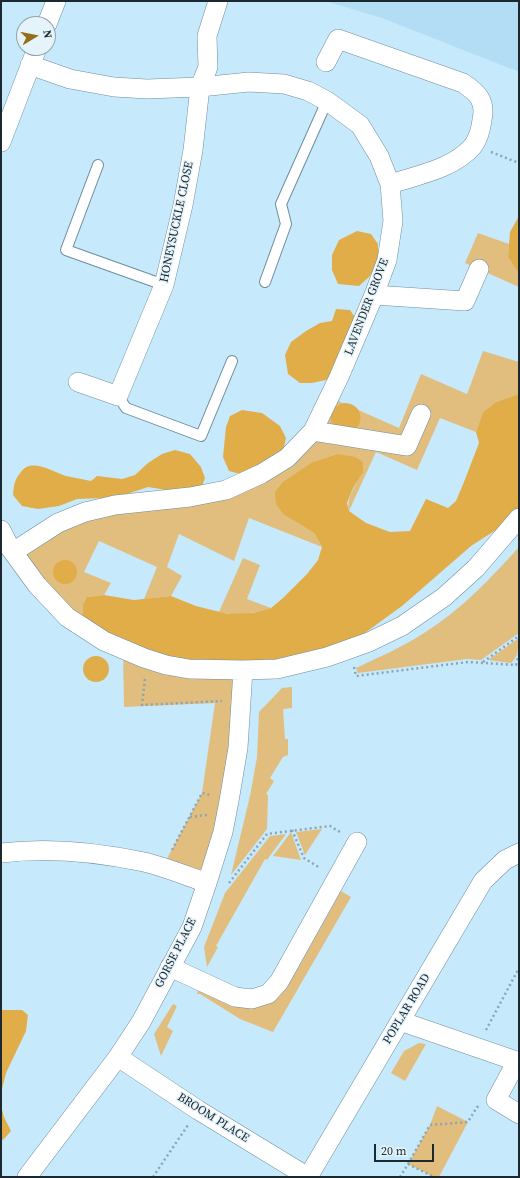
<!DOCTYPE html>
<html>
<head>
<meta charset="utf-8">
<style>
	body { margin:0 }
	#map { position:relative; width:520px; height:1178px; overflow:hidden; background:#c7e9fc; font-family:"Source Serif 4",serif }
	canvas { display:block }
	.frame { position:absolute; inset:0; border:2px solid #1b282f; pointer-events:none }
	.north { position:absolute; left:16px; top:16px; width:40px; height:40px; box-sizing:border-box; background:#e5f3fb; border:1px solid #94a2a9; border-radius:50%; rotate:80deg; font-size:11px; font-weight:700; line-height:16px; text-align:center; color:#1b282f }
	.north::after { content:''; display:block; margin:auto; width:14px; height:18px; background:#956e18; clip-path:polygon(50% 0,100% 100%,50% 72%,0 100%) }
	.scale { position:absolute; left:374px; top:1144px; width:60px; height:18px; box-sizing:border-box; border:2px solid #1b282f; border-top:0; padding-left:5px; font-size:12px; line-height:14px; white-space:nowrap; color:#1b282f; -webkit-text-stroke:3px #e5f3fb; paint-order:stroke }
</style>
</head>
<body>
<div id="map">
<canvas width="520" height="1178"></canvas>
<div class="frame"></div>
<div class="north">N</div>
<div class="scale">20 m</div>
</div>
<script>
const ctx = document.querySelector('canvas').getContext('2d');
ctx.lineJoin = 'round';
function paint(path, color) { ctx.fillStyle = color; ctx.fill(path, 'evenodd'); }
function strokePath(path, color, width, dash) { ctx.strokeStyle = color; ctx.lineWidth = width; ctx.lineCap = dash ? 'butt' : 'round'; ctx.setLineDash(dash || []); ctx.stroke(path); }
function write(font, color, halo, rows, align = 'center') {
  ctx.font = font + ' "Source Serif 4",serif'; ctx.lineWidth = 3; ctx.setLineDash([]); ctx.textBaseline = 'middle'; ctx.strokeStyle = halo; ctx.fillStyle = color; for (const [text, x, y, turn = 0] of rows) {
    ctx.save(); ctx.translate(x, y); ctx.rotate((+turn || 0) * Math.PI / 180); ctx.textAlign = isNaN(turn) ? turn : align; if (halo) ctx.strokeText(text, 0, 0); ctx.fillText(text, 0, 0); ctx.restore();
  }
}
paint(new Path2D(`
	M 325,1 L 519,1 L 519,72 L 382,18 Z`), '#b3ddf4');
paint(new Path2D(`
	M 478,233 L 509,244 L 508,257 L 519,274 L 519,287 L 465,263 Z
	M 483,351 L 519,362 L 519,394 L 496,402 L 483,412 L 476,432 L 440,418 L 417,470 L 376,452 L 349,511 C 346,497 356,484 363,473 L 284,515 L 314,533 L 322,547 L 249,518 L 234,561 L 179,534 L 167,567 L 182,576 L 171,596 L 144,599 L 157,567 L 99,541 L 84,572 L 111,583 L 104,595 L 87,597 L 92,634 L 13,552 L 58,523 L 190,497 L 287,458 L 329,397 L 399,428 L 421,374 L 467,394 Z
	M 519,547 L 519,633 L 481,660 L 467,659 L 358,673 L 356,668 C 379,657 403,647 424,633 C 462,609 490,579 519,547 Z
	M 243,558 L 260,565 L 247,599 L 271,608 C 254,613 236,617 219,612 Z
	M 519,638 C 519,647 518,657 511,663 L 488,660 Z
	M 123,649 L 243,670 L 207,883 L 162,868 L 202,793 L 215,703 L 124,707 Z
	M 292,687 L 292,708 L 283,709 L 285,739 L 288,739 L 288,755 L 283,757 L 270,778 L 274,781 L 266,794 L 268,795 L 267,829 L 231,875 L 250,796 L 257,757 L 259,712 L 282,688 Z
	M 322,829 L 305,855 L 296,832 Z
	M 291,832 L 301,860 L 273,856 Z
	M 286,834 L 267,860 L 265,859 L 216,946 L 218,947 L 207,967 L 204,947 L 225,893 L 270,836 Z
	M 341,891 L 351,897 L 273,1032 L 240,1019 L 200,994 L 197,994 L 198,989 L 234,1005 L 293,977 Z
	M 173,1004 L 177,1006 L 167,1027 L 173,1031 L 161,1056 L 154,1034 Z
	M 419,1043 L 426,1044 L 405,1081 L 391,1073 L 404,1051 Z
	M 437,1106 L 468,1122 L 439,1177 L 434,1177 L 408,1164 L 430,1125 Z`), '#e1be7e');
paint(new Path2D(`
	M 519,216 L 519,274 L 508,257 L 510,232 Z
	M 357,231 L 371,234 L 378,244 L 378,264 L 369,277 L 359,286 L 338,284 L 332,270 L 332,255 L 339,240 Z
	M 336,309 L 350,310 L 356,319 L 338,370 L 326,380 L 312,383 L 300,383 L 288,374 L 285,355 L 291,342 L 306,331 L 320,323 L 332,321 Z
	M 519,394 L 519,515 L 471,546 L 402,606 L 362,635 L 327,657 L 166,665 L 83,619 L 83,605 L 87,597 L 104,595 L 134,600 L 171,596 L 196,606 L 228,614 L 253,613 L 271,608 L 283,598 L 307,574 L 318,560 L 322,547 L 314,533 L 284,515 L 276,504 L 275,492 L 283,482 L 311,463 L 338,454 L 355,457 L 363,462 L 363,473 L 353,488 L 347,503 L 349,511 L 366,523 L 390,532 L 410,531 L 426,499 L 448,508 L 456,501 L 464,482 L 479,443 L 476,432 L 483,412 L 496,402 Z
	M 344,403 C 360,403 366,419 355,430 L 333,426 C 328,415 333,406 344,403 Z
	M 242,410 L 262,413 L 280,426 L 286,438 L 283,451 L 244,475 L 229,471 L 223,457 L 226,427 L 230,416 Z
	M 175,450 L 190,454 L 201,467 L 205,478 L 201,489 L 172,491 L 148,487 L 124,495 L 102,498 L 77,499 L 59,506 L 38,509 L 22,506 L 13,495 C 14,484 14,481 21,472 C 31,457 53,472 66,476 C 74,478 83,479 91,481 L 97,476 L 122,479 L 135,475 L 148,463 L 162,454 Z
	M53 572a12 12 0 1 1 24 0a12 12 0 1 1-24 0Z
	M83 669a13 13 0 1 1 26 0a13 13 0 1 1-26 0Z
	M 1,1010 L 22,1010 L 28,1015 L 26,1031 L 6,1073 L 1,1093 Z
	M 1,1106 L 4,1117 L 11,1131 L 3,1140 L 1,1139 Z`), '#e0ad49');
const lane = new Path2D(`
	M 98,165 L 66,250 L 164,285
	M 265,282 L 286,224 L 281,204 L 327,101
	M 118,396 L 126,408 L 201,436 L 232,361`);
const street = new Path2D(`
	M 47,24 L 56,1
	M 326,62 L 338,39 L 463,83 C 478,93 486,101 482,120 C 481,128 478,139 473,146 C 453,169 418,175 390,184
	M 1,142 L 37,48
	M 374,295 L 465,301 L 479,269
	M 78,382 L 118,396 L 164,285 L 183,205 L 193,150 L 200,87 L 208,67 L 207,36 L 218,1
	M 313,431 L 407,446 L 421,414
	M 1,530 L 10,548 L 37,585 L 67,617 L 104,641 L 144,658 L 166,665 L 189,669 L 243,670 L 277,669 L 327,657 L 369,642 L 402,626 L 444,597 L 476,568 L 519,518
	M 13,552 L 58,523 L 85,512 L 115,505 L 190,497 L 226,490 L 261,474 L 287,458 L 313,431 L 339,377 L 374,295 L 387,260 L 393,221 L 390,184 L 379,156 L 360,125 L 327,101 L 308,91 L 284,84 L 249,82 L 200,87 L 147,89 L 114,87 L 70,79 L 30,65
	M 1,853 C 48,847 97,852 144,862 C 165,867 187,876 207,883
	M 170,967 L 235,997 L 252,999 L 268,994 L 279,982 L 357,842
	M 400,1021 L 519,1062
	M 118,1057 L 198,1110 L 308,1177
	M 517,1061 L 496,1100 L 519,1114
	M 27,1177 L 118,1057 L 141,1022 L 192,927 L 207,883 L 223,832 L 229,801 L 238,748 L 243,670
	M 308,1177 L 483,881 L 505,860 L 519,853`);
strokePath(lane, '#6e8e9f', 12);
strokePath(street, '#6e8e9f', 20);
strokePath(new Path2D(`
	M 491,152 L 519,163
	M 483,662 L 519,636
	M 354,667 L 356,676 L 468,662 L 516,665 L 519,654
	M 145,679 L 142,705 L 222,701
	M 190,817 L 207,815
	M 292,830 L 304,858 L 320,868
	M 172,850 L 202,793 L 210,795
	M 229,883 L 267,834 L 330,826 L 340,832
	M 486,1030 L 519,968
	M 408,1164 L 430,1125 L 468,1122 L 477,1107 L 479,1107
	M 153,1177 L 188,1125
	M 400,1177 L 408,1164 L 434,1177`), '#8aa5b4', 2.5, [2, 3]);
strokePath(lane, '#fff', 10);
strokePath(street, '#fff', 19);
write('12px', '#1b282f', '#e5f3fb', [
	["HONEYSUCKLE CLOSE",177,222,-78],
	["LAVENDER GROVE",367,307,-69],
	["GORSE PLACE",176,953,-63],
	["POPLAR ROAD",407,1009,-59],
	["BROOM PLACE",213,1118,32]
]);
</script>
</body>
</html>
